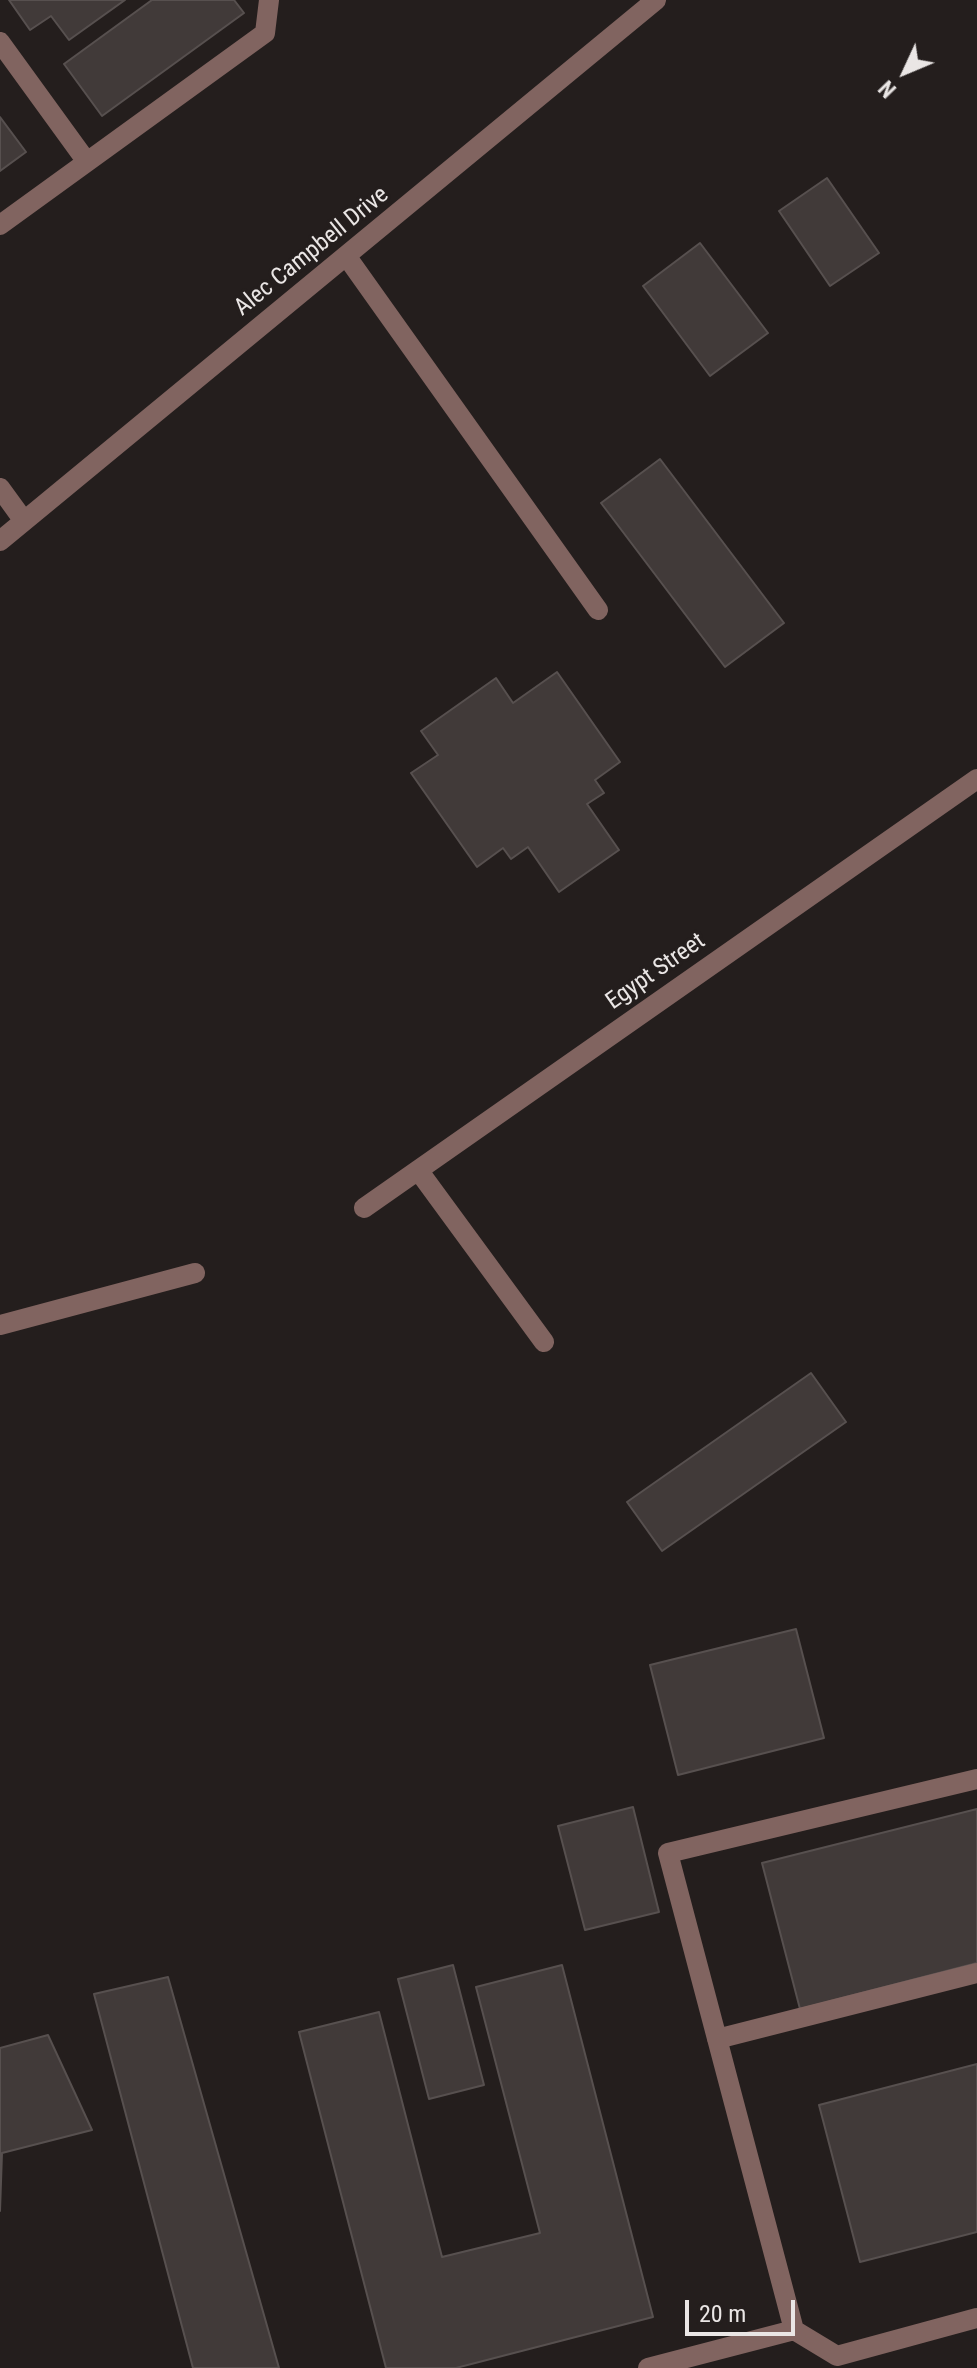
<!DOCTYPE html>
<html>
<head>
<meta charset="utf-8">
<style>
	body { margin:0 }
	#map { position:relative; width:977px; height:2368px; overflow:hidden; background:#241e1d; font-family:"Roboto Condensed",sans-serif }
	canvas { display:block }
	.north { position:absolute; left:865px; top:32px; width:80px; height:80px; -webkit-text-stroke:6px #241e1d; paint-order:stroke; rotate:226deg; font-size:22px; font-weight:700; line-height:32px; text-align:center; color:#eae6e5 }
	.north::after { content:''; display:block; margin:auto; width:28px; height:36px; background:#eae6e5; clip-path:polygon(50% 0,100% 100%,50% 72%,0 100%) }
	.scale { position:absolute; left:685px; top:2300px; width:110px; height:36px; box-sizing:border-box; border:4px solid #eae6e5; border-top:0; padding-left:10px; font-size:24px; line-height:28px; white-space:nowrap; color:#eae6e5; -webkit-text-stroke:6px #241e1d; paint-order:stroke }
</style>
</head>
<body>
<div id="map">
<canvas width="977" height="2368"></canvas>
<div class="north">N</div>
<div class="scale">20 m</div>
</div>
<script>
const ctx = document.querySelector('canvas').getContext('2d');
ctx.lineJoin = 'round';
function paint(path, color) { ctx.fillStyle = color; ctx.fill(path, 'evenodd'); }
function strokePath(path, color, width, dash) { ctx.strokeStyle = color; ctx.lineWidth = width; ctx.lineCap = dash ? 'butt' : 'round'; ctx.setLineDash(dash || []); ctx.stroke(path); }
function write(font, color, halo, rows, align = 'center') {
  ctx.font = font + ' "Roboto Condensed",sans-serif'; ctx.lineWidth = 6; ctx.setLineDash([]); ctx.textBaseline = 'middle'; ctx.strokeStyle = halo; ctx.fillStyle = color; for (const [text, x, y, turn = 0] of rows) {
    ctx.save(); ctx.translate(x, y); ctx.rotate((+turn || 0) * Math.PI / 180); ctx.textAlign = isNaN(turn) ? turn : align; if (halo) ctx.strokeText(text, 0, 0); ctx.fillText(text, 0, 0); ctx.restore();
  }
}
const building = new Path2D(`
	M 9,0 L 125,0 L 69,40 L 51,16 L 30,30 Z
	M 152,0 L 234,0 L 244,13 L 102,116 L 64,64 Z
	M 0,117 L 26,152 L 0,171 Z
	M 827,178 L 879,253 L 830,286 L 779,211 Z
	M 700,243 L 768,333 L 710,376 L 643,286 Z
	M 660,459 L 784,623 L 725,667 L 601,503 Z
	M 557,672 L 620,762 L 595,780 L 604,793 L 587,804 L 619,850 L 559,892 L 528,847 L 511,859 L 503,848 L 477,867 L 411,773 L 438,755 L 421,731 L 496,678 L 513,703 Z
	M 811,1373 L 846,1422 L 662,1551 L 627,1502 Z
	M 796,1629 L 824,1738 L 678,1775 L 650,1665 Z
	M 633,1807 L 659,1912 L 585,1930 L 558,1826 Z
	M 977,1809 L 977,1963 L 800,2009 L 762,1863 Z
	M 453,1965 L 484,2085 L 429,2099 L 398,1979 Z
	M 562,1965 L 653,2317 L 456,2368 L 386,2368 L 299,2032 L 379,2012 L 442,2257 L 540,2233 L 476,1987 Z
	M 168,1977 L 279,2368 L 193,2368 L 94,1994 Z
	M 48,2035 L 92,2130 L 2,2153 L 0,2211 L 0,2048 Z
	M 977,2064 L 977,2232 L 860,2262 L 819,2105 Z`);
paint(building, '#413a39');
strokePath(building, '#57504f', 2);
strokePath(new Path2D(`
	M 0,42 L 87,162
	M 0,225 L 265,33 L 269,0
	M 347,257 L 598,610
	M 0,488 L 24,521
	M 0,541 L 656,0
	M 418,1170 L 544,1342
	M 364,1208 L 977,779
	M 0,1325 L 195,1273
	M 717,2039 L 977,1973
	M 794,2330 L 837,2356 L 977,2318
	M 648,2368 L 794,2330 L 668,1853 L 977,1779`), '#816460', 20);
write('24px', '#eae6e5', '#241e1d', [
	["Alec Campbell Drive",312,252,-39],
	["Egypt Street",656,972,-35]
]);
</script>
</body>
</html>
